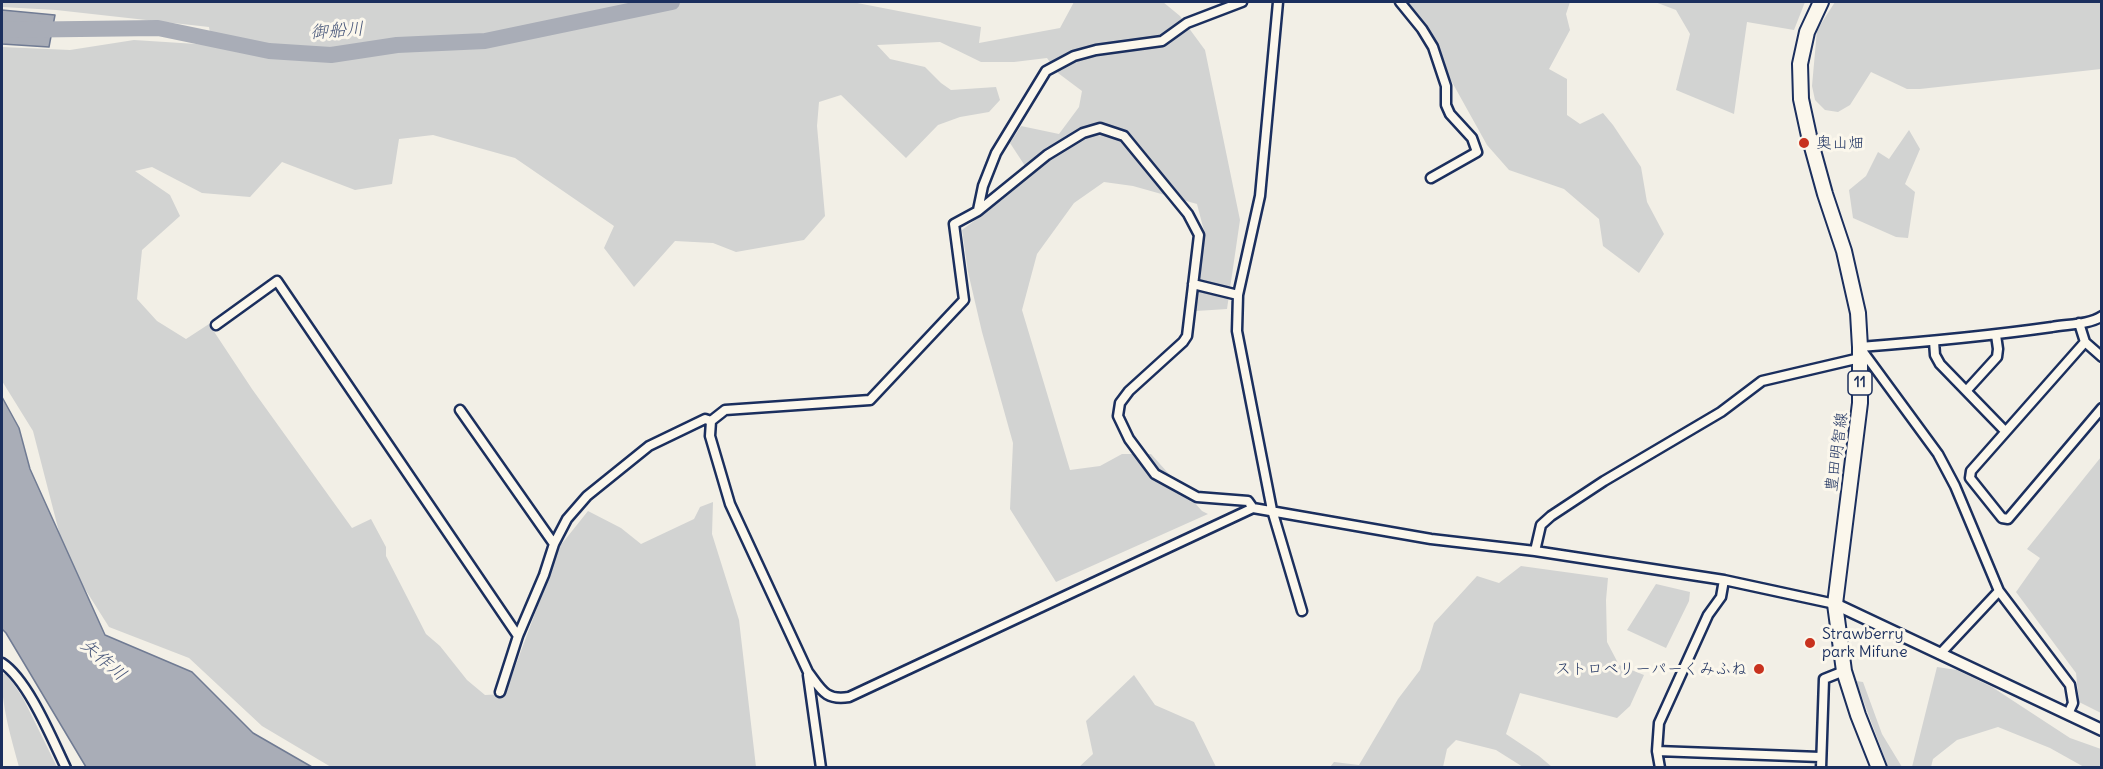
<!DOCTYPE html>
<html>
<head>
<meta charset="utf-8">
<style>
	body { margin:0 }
	#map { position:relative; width:2103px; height:769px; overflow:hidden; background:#f2efe6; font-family:Delius,sans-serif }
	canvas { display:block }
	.frame { position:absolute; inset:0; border:3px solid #1b2f5e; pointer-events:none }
</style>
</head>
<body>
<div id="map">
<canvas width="2103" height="769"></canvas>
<div class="frame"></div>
</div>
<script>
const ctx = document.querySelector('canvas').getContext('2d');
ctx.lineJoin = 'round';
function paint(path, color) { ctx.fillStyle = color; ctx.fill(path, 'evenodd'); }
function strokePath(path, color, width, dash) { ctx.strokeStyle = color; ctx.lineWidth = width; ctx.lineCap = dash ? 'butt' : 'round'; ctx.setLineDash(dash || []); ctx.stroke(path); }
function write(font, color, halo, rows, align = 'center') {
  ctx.font = font + ' Delius,"Klee One",sans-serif'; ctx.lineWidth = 6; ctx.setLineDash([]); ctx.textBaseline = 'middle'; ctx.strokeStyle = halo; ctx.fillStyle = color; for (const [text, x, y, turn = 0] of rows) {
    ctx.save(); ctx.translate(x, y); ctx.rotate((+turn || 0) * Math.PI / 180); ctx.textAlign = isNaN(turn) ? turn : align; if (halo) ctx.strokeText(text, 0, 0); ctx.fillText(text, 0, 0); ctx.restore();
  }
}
paint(new Path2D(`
	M 2,2 L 852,2 L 981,27 L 979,43 L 1060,28 L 1074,2 L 1163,2 L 1180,16 L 1205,50 L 1240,220 L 1227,309 L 1196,311 L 1204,231 L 1197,204 L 1133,186 L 1104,182 L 1074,203 L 1037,254 L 1022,310 L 1070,470 L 1100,466 L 1122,454 L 1151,454 L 1202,511 L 1208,514 L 1056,582 L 1010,509 L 1013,443 L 982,332 L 968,272 L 962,230 L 1002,200 L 1031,175 L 1010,143 L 1021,126 L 1059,134 L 1079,107 L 1082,91 L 1058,73 L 1047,58 L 1014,62 L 981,62 L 940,42 L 877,45 L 890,59 L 925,67 L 941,83 L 951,90 L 996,87 L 1000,100 L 989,112 L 960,117 L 938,125 L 906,158 L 841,95 L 819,102 L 817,126 L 825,216 L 804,240 L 736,252 L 713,243 L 675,241 L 634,287 L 604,248 L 614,226 L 515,158 L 433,135 L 399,139 L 392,184 L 355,190 L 282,162 L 250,197 L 202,193 L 152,167 L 135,171 L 170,195 L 180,216 L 142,250 L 137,299 L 157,321 L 186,339 L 209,324 L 252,389 L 352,528 L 371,519 L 386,547 L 386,556 L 426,634 L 440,646 L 467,680 L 485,695 L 505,694 L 560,546 L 588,511 L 621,528 L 641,544 L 694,519 L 700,507 L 713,502 L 712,534 L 739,620 L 756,767 L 331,767 L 262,726 L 189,658 L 109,627 L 66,559 L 33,431 L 2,381 L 2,47 L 70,50 L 134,40 L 212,45 L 209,27 L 56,10 L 2,7 Z
	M 1410,2 L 1570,2 L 1566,14 L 1570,30 L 1549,69 L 1567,79 L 1567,115 L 1580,124 L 1603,113 L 1613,125 L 1641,167 L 1647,202 L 1664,234 L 1639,273 L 1603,246 L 1599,219 L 1564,189 L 1509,170 L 1487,145 L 1408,3 Z
	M 1655,2 L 1805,2 L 1794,30 L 1747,22 L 1734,114 L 1676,90 L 1690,34 L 1676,10 Z
	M 1835,2 L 2101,2 L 2101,69 L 1920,89 L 1907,89 L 1871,72 L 1850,105 L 1838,112 L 1825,110 L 1815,100 L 1812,86 L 1817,30 Z
	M 1909,130 L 1920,149 L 1905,184 L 1915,192 L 1908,238 L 1896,237 L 1853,218 L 1849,190 L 1866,176 L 1878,152 L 1889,159 Z
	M 2101,457 L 2101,713 L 2079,702 L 2076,673 L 2016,592 L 2040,558 L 2027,549 Z
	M 1521,566 L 1608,578 L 1606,600 L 1607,642 L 1619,665 L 1644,675 L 1630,706 L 1617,718 L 1520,693 L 1506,734 L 1539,756 L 1552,767 L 1523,767 L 1496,750 L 1456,740 L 1447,749 L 1443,767 L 1330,767 L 1334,762 L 1359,765 L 1398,699 L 1420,670 L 1434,623 L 1477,576 L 1499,583 Z
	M 1656,584 L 1690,592 L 1689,601 L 1666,648 L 1627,630 Z
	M 1937,667 L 1957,670 L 1992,687 L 2070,738 L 2101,749 L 2101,767 L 2084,767 L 2050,748 L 1998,727 L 1957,740 L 1933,759 L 1931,767 L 1912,767 Z
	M 2,674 L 7,674 L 23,698 L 57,767 L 19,767 C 11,737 1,706 2,674 Z
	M 1134,675 L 1155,705 L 1194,722 L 1216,767 L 1079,767 L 1093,754 L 1086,721 Z
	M 1856,681 L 1863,682 L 1882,734 L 1902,767 L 1888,767 Z`), '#d2d3d2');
const water = new Path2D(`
	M 2,10 L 55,15 L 49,47 L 2,44 Z
	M 2,397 L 19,428 L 30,469 L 105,635 L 192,672 L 253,733 L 312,767 L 86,767 L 6,633 L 2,629 Z`);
paint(water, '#a9adb7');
strokePath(water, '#707b93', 1.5);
strokePath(new Path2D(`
	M 2,30 L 158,28 L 269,51 L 331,55 L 397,45 L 485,41 L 672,2`), '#a9adb7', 16);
const minor = new Path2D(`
	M 1278,2 L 1260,196 L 1238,295 L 1237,331 L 1272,510 L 1302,611
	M 1400,2 L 1422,29 L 1433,47 L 1446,86 L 1446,105 L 1450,114 L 1472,138 L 1477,152 L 1431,178
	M 978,210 L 983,186 L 996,153 L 1046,71 L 1074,56 L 1096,50 L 1162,41 L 1187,23 L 1242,2
	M 1193,284 L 1238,295
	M 2079,323 L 2085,342 L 2102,357
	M 216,325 L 277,281 L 518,636
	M 1934,341 L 1935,355 L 1940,364 L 2005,431
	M 2085,342 L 1971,471 L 1970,478 L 2002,518 L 2008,519 L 2102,408
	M 1860,347 C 1924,342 1988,336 2052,327 C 2067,324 2089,325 2102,316
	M 1861,349 L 1938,454 L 1955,486 L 1999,591 L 2070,685 L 2073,703 L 2068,714
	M 1967,390 L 1997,357 L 1998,349 L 1996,335
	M 460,410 L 554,544
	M 1253,508 L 1248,501 L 1197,497 L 1155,474 L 1129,439 L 1118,416 L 1120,403 L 1129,391 L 1183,342 L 1187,336 L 1199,235 L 1188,214 L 1124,136 L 1100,128 L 1083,133 L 1047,155 L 978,211 L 954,224 L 964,300 L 870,400 L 725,410 L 711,421 L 710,436 L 730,504 L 808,672 C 821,689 825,701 849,697 L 1253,508 L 1431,539 L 1535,551 L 1724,580 L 1835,604
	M 1535,551 L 1541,525 L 1551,516 L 1604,481 L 1721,412 L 1762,381 L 1860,358
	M 1940,654 L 1999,591
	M 2,663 C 28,680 52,739 66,768
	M 808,675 L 821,768
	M 500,692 L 518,636 L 544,575 L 554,544 L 567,519 L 587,496 L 649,446 L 705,419 L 711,421
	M 1657,751 L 1820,757
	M 1660,768 L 1657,751 L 1659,723 L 1708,615 L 1721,597 L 1724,580
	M 1821,768 L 1824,679 L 1844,671`);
const tertiary = new Path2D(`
	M 1835,604 L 2102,730`);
const primary = new Path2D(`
	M 1821,2 L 1807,32 L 1800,64 L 1801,99 L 1809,136 L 1825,194 L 1844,251 L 1858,313 L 1860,347 L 1860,403 L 1835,604 L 1844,671 L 1858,715 L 1879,768`);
strokePath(minor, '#1b2f5e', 13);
strokePath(tertiary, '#1b2f5e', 15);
strokePath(primary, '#1b2f5e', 18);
strokePath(minor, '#fbf7ec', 8);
strokePath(tertiary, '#fbf7ec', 10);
strokePath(primary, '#fbf7ec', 14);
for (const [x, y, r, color] of [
	[1804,143,6,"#c8321e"],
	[1810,643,6,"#c8321e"],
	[1759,669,6,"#c8321e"]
]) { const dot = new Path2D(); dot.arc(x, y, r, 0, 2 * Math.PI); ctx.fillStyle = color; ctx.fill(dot); strokePath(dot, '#fbf7ec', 2); }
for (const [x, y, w] of [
	[1860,383,24]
]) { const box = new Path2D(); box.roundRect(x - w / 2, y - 12, w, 24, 4.5); ctx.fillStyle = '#fbf7ec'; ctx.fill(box); strokePath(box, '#1b2f5e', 1.5); }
write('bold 15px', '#1b2f5e', null, [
	["11",1860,383]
]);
write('16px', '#1b2f5e', '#fbf7ec', [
	["奥山畑",1816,143],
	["Strawberry",1822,634],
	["park Mifune",1822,652],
	["ストロベリーパーくみふね",1747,669,"right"]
], 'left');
write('16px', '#1b2f5e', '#fbf7ec', [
	["豊田明智線",1837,452,-82]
]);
write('italic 18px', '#465579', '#fbf7ec', [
	["御船川",337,31,-4],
	["矢作川",103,660,41]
]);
</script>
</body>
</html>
